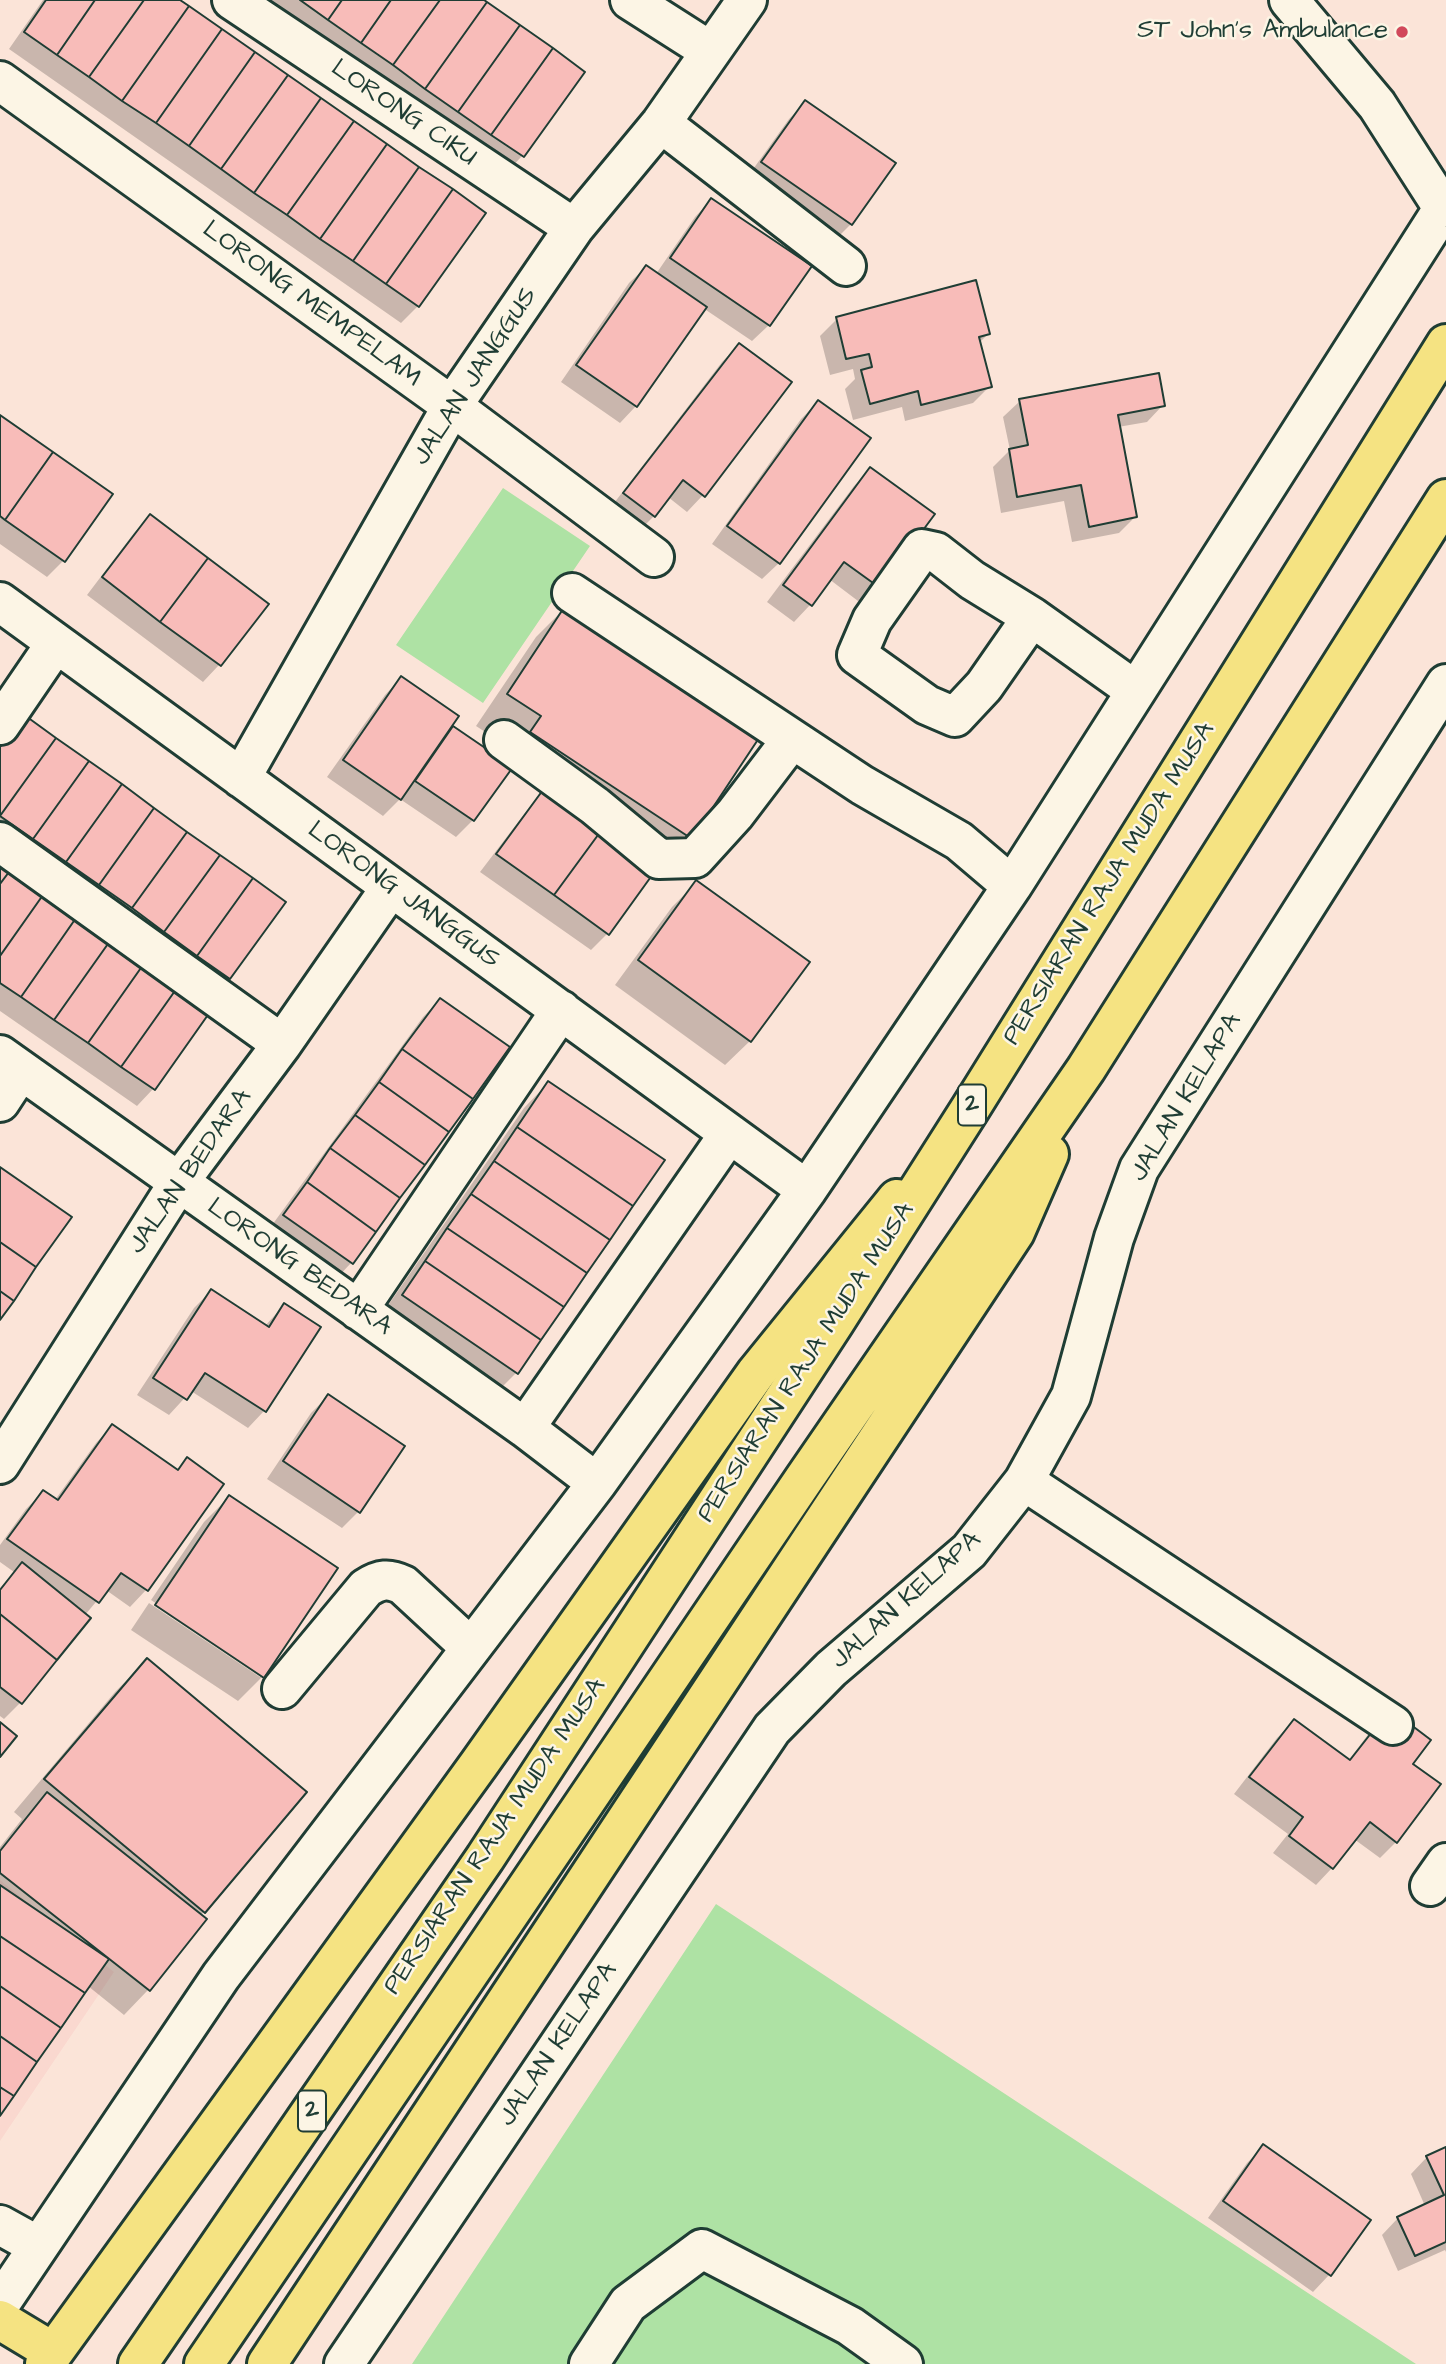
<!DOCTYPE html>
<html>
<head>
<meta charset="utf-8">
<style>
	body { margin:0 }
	canvas { display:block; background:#fbe4d8 }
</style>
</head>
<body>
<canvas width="1446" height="2364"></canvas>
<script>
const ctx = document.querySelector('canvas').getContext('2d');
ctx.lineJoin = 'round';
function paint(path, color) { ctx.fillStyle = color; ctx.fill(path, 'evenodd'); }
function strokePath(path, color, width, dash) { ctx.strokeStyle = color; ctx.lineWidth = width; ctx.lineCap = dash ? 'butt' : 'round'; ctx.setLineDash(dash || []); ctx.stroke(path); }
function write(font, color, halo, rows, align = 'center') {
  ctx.font = font + ' "Architects Daughter",sans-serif'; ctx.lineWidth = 5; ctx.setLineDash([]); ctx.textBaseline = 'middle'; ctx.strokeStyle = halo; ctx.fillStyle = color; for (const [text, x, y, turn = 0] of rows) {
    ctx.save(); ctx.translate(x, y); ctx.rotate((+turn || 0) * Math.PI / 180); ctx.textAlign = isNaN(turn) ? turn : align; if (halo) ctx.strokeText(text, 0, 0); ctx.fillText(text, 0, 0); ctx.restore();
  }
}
paint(new Path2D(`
	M 0,1880 L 114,1972 L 0,2141 Z`), '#fad8cf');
paint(new Path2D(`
	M 503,488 L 590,546 L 483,703 L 396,645 Z
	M 716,1904 L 1416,2364 L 412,2364 Z`), '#aee2a4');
paint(new Path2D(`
	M 43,0 L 177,0 L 483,213 L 418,306 L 401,323 L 9,49 Z
	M 260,0 L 480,0 L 582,72 L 522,156 L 506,173 Z
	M 805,103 L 851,224 L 835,240 L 746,179 L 789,119 Z
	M 711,200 L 769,325 L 752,341 L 703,308 L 636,406 L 620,423 L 561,382 L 629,283 L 646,267 L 656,274 L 695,217 Z
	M 837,319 L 988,334 L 979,343 L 990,386 L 973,403 L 905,421 L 902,407 L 853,420 L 845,389 L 855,379 L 853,369 L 830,375 L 820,336 Z
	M 739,345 L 703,495 L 687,512 L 668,497 L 654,516 L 637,533 L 608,511 L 722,362 Z
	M 1020,401 L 1163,405 L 1147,422 L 1118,427 L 1135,517 L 1119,533 L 1072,542 L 1064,501 L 1001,513 L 993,467 L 1010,450 L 1003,417 Z
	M 818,402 L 779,563 L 762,579 L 712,544 L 801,419 Z
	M 0,417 L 64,560 L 47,577 L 0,544 Z
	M 870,469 L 879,587 L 862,604 L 829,579 L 810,605 L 794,622 L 767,602 L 854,486 Z
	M 150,516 L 266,604 L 219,665 L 203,682 L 87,595 L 134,533 Z
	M 567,606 L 691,838 L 656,867 L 607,934 L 591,950 L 480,872 L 541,792 L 508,770 L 473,820 L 456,837 L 400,799 L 383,816 L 327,777 L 385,695 L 401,678 L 451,727 L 501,761 L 510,748 L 476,726 L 536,637 Z
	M 7,733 L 229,978 L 212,994 L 0,843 L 0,742 Z
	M 0,868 L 208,1012 L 153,1089 L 137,1106 L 0,1011 Z
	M 697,882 L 750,1041 L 725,1065 L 615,985 L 672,907 Z
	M 440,1000 L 507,1048 L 351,1263 L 335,1280 L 267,1232 L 423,1017 Z
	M 548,1083 L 517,1372 L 492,1397 L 378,1320 L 524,1108 Z
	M 211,1291 L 265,1326 L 284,1305 L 319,1327 L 264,1411 L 248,1428 L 191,1391 L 169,1415 L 137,1395 L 194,1308 Z
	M 328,1396 L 359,1511 L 342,1528 L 267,1479 L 311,1413 Z
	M 112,1426 L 176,1471 L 187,1460 L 221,1484 L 146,1590 L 130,1607 L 106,1590 L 85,1615 L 89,1618 L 20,1703 L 4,1719 L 0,1716 L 0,1588 L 14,1572 L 0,1562 L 0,1545 L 26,1509 L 43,1492 L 55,1500 L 96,1443 Z
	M 229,1497 L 262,1677 L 238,1701 L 131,1630 L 149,1603 L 260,1677 L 260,1673 L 151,1600 L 204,1522 Z
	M 147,1660 L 204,1912 L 200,1916 L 204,1919 L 148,1990 L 124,2015 L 88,1986 L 0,2113 L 0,1847 L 22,1819 L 14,1812 L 115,1692 Z
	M 1294,1721 L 1348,1761 L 1373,1728 L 1411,1764 L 1396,1842 L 1380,1858 L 1354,1839 L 1332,1868 L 1316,1885 L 1273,1853 L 1288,1834 L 1234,1794 L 1277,1738 Z
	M 1263,2147 L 1368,2220 L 1329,2275 L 1313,2292 L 1208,2218 L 1247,2163 Z
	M 1446,2149 L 1446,2252 L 1445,2250 L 1398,2271 L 1382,2235 L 1398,2218 L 1425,2206 L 1411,2174 L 1427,2157 Z`), '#0003');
const building = new Path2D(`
	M 46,0 L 95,0 L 57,55 L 24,32 Z
	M 95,0 L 144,0 L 89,77 L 57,55 Z
	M 144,0 L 180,0 L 189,6 L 122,101 L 89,77 Z
	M 300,0 L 342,0 L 328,20 Z
	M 342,0 L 391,0 L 361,43 L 328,20 Z
	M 391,0 L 440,0 L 393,65 L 361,43 Z
	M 440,0 L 484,0 L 487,2 L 425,89 L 393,65 Z
	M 487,2 L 520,25 L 458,112 L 425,89 Z
	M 189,6 L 222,29 L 156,123 L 122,101 Z
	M 520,25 L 553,48 L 491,135 L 458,112 Z
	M 222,29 L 255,52 L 189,146 L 156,123 Z
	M 553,48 L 585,72 L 524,157 L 491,135 Z
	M 255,52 L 288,75 L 221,169 L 189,146 Z
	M 288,75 L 321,98 L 254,193 L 221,169 Z
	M 321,98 L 354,121 L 287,215 L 254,193 Z
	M 805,100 L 896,163 L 852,225 L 761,162 Z
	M 354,121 L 387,144 L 320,239 L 287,215 Z
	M 387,144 L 419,167 L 353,261 L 320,239 Z
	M 419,167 L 453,189 L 386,284 L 353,261 Z
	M 453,189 L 486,213 L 419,307 L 386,284 Z
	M 711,198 L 812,266 L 770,326 L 670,258 Z
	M 646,265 L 707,307 L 637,407 L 576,365 Z
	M 976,280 L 990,334 L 979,337 L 992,387 L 921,405 L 918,391 L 870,404 L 861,370 L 872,367 L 869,354 L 846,359 L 836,317 Z
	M 739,343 L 792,382 L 705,497 L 683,480 L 655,517 L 623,493 Z
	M 1159,373 L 1165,406 L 1118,415 L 1137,517 L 1089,527 L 1081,485 L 1017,497 L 1009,449 L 1028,445 L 1019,399 Z
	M 818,400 L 871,438 L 780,564 L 727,526 Z
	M 0,415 L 53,452 L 5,520 L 0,516 Z
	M 53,452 L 113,494 L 65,562 L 5,520 Z
	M 870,467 L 935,514 L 880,588 L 844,562 L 812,606 L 783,585 Z
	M 150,514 L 208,558 L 160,622 L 102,577 Z
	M 208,558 L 269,604 L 221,666 L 160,622 Z
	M 567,603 L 763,732 L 692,839 L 530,732 L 541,716 L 507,694 Z
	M 401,676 L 459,716 L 401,800 L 343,760 Z
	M 23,714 L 56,738 L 0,816 L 0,747 Z
	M 453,726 L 513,767 L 474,821 L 415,781 Z
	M 56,738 L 89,761 L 33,839 L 0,816 Z
	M 89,761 L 122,784 L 66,862 L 33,839 Z
	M 551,779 L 609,820 L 554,895 L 496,854 Z
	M 122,784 L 154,808 L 99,885 L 66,862 Z
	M 154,808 L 187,832 L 132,908 L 99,885 Z
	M 609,820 L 663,860 L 609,935 L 554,895 Z
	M 187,832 L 220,855 L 164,932 L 132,908 Z
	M 220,855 L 253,878 L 197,956 L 164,932 Z
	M 0,866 L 9,872 L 0,884 Z
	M 9,872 L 43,895 L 0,956 L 0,884 Z
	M 253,878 L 286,902 L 230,979 L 197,956 Z
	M 696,880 L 810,962 L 751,1042 L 638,960 Z
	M 43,895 L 76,918 L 21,997 L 0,983 L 0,956 Z
	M 76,918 L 110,941 L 54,1020 L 21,997 Z
	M 110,941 L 143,965 L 88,1043 L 54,1020 Z
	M 143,965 L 177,988 L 121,1067 L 88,1043 Z
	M 177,988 L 210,1012 L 155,1090 L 121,1067 Z
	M 440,998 L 510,1047 L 473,1099 L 402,1049 Z
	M 402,1049 L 473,1099 L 449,1132 L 379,1082 Z
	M 548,1081 L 665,1160 L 633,1206 L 517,1127 Z
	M 379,1082 L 449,1132 L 425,1165 L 355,1115 Z
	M 355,1115 L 425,1165 L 400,1198 L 330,1148 Z
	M 517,1127 L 633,1206 L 610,1240 L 494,1161 Z
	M 330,1148 L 400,1198 L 376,1232 L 307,1182 Z
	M 494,1161 L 610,1240 L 587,1273 L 471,1194 Z
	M 0,1167 L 72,1217 L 36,1267 L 0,1242 Z
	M 307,1182 L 376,1232 L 353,1264 L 283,1215 Z
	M 471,1194 L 587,1273 L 564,1307 L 447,1228 Z
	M 447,1228 L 564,1307 L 541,1340 L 425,1261 Z
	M 0,1242 L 36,1267 L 14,1301 L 0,1291 Z
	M 425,1261 L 541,1340 L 518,1374 L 402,1295 Z
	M 211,1289 L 269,1327 L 284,1303 L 321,1327 L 266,1412 L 205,1373 L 187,1400 L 153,1378 Z
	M 0,1291 L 14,1301 L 0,1320 Z
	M 328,1394 L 405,1446 L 360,1513 L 283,1461 Z
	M 112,1424 L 178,1470 L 187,1457 L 224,1484 L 148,1591 L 121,1573 L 99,1603 L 7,1539 L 43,1490 L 58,1500 Z
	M 229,1495 L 338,1568 L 264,1678 L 155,1605 Z
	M 22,1562 L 91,1618 L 57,1660 L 0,1614 L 0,1590 Z
	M 0,1614 L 57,1660 L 22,1704 L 0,1687 Z
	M 147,1658 L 307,1792 L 205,1913 L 44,1779 Z
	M 1390,1709 L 1431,1740 L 1413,1764 L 1441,1784 L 1397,1843 L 1370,1822 L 1333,1869 L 1289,1836 L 1303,1817 L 1249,1777 L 1294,1719 L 1350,1760 Z
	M 0,1722 L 17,1736 L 0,1757 Z
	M 47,1792 L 207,1919 L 150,1991 L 0,1873 L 0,1851 Z
	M 0,1885 L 109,1959 L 85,1993 L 0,1936 Z
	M 0,1936 L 85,1993 L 61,2028 L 0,1986 Z
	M 0,1986 L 61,2028 L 37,2062 L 0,2036 Z
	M 0,2036 L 37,2062 L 14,2096 L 0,2087 Z
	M 0,2087 L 14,2096 L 0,2116 Z
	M 1263,2144 L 1371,2220 L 1331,2276 L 1223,2201 Z
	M 1446,2147 L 1446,2242 L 1415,2256 L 1397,2217 L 1444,2195 L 1426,2156 Z`);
paint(building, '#f8bcb9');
strokePath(building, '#1f3d34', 2);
const minor = new Path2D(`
	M 232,0 L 574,228
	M 630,0 L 710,51
	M 1289,0 L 1377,105 L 1443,208
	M 0,81 L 452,406 L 654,557
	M 661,123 L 846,266
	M 572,593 L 862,785 L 959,841 L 1012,886
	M 0,602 L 807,1190
	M 1032,617 L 984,686 L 955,717 L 927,705 L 857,655 L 872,620 L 922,549 L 936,552 L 972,580 L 1032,617 L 1136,691
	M 0,725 L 56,643
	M 504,740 L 595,806 L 659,859 L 695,858 L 735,814 L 792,739
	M 241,778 L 452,406 L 574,228 L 661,123 L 747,0
	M 0,842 L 282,1044
	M 0,1055 L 525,1428 L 597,1483
	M 0,1102 L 21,1070
	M 358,1310 L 561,1010
	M 525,1428 L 729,1134
	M 0,1464 L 179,1182 L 282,1044 L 391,887
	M 1024,1481 L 1393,1725
	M 282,1689 L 366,1588 C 380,1579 389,1578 403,1585 L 470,1647
	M 1430,1886 L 1446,1863
	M 0,2225 L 38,2246
	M 0,2304 L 221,1976 L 597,1483 L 807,1190 L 1012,886 L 1446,204
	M 344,2364 L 772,1729 L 831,1669 L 969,1551 L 1024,1481 L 1071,1396 L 1114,1238 L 1139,1169 L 1446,684
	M 589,2364 L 628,2304 L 702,2249 L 850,2326 L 903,2364`);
const major = new Path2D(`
	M 0,2320 L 53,2352
	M 45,2364 L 479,1764 L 756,1373 L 897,1199`);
const highway = new Path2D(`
	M 138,2364 L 485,1858 L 834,1323 L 970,1109 L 1446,344
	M 204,2364 L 804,1479 L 1086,1069 L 1446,499
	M 267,2364 L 1015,1232 L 1049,1154`);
strokePath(minor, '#1f3d34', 44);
strokePath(major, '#1f3d34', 44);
strokePath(highway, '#1f3d34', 44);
strokePath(minor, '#fcf5e5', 38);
strokePath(major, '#f5e382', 38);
strokePath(highway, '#f5e382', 38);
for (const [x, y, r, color] of [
	[1402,32,7,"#d1495b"]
]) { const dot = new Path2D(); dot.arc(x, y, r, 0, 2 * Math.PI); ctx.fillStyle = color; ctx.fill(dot); strokePath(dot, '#fcf5e5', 2.5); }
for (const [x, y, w] of [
	[972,1105,28],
	[312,2111,28]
]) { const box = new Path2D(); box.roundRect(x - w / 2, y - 20.5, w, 41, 5); ctx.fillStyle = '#fcf5e5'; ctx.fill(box); strokePath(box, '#1f3d34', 2); }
write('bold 24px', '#1f3d34', null, [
	["2",972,1105],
	["2",312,2111]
]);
write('26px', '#1f3d34', '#fcf5e5', [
	["ST John's Ambulance",1388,32]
], 'right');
write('26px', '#1f3d34', '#fcf5e5', [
	["LORONG CIKU",403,114,34],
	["LORONG MEMPELAM",311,305,36],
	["JALAN JANGGUS",476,377,-57],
	["PERSIARAN RAJA MUDA MUSA",1110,884,-58],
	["LORONG JANGGUS",403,896,36],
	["JALAN KELAPA",1187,1098,-59],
	["JALAN BEDARA",191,1172,-55],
	["LORONG BEDARA",299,1268,35],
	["PERSIARAN RAJA MUDA MUSA",807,1363,-57],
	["JALAN KELAPA",907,1601,-42],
	["PERSIARAN RAJA MUDA MUSA",496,1837,-56],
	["JALAN KELAPA",559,2045,-56]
]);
</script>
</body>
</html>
